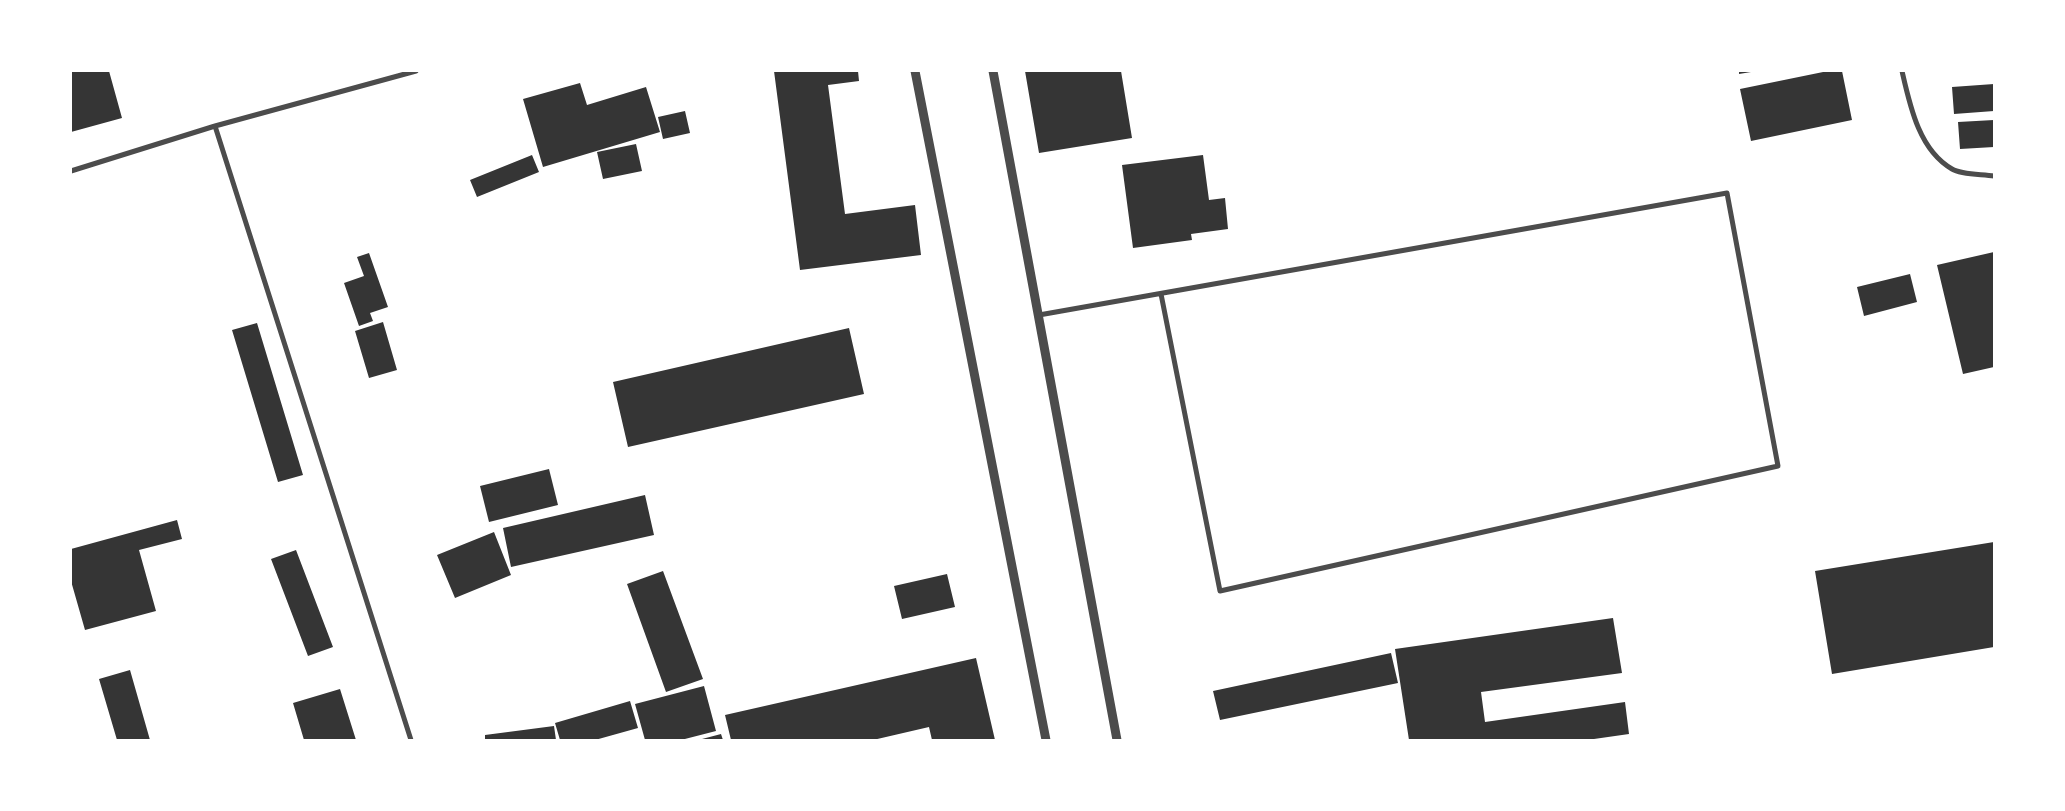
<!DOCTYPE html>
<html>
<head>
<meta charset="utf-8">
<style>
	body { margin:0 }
	#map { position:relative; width:2065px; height:811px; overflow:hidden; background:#fff; font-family:Inter,sans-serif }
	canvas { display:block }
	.frame { position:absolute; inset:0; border:72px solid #fff; pointer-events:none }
</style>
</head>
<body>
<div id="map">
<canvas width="2065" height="811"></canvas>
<div class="frame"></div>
</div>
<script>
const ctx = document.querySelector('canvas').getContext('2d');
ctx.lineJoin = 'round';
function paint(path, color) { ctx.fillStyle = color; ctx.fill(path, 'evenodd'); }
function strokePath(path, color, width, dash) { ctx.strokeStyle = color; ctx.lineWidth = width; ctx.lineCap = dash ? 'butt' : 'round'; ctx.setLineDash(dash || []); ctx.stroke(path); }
paint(new Path2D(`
	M 71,71 L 109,71 L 122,118 L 71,132 Z
	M 774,71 L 858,71 L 859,81 L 828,85 L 845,214 L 915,205 L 921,255 L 800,270 Z
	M 1025,71 L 1121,71 L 1132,138 L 1039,153 Z
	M 1739,71 L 1751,71 L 1751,72 L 1739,74 Z
	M 1828,71 L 1842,71 L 1852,120 L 1751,141 L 1740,89 Z
	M 580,83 L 587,105 L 646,87 L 660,132 L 543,167 L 523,99 Z
	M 1994,84 L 1994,111 L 1954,114 L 1952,87 Z
	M 685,111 L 690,133 L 663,139 L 658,117 Z
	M 1994,120 L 1994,147 L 1960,149 L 1958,122 Z
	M 636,144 L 642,171 L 603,179 L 597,152 Z
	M 532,155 L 539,172 L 477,197 L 470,180 Z
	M 1203,155 L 1209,200 L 1225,198 L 1228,229 L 1191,234 L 1192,240 L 1133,248 L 1122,165 Z
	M 1994,252 L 1994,367 L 1963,374 L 1937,265 Z
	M 369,253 L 388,307 L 370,313 L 373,321 L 359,326 L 344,283 L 364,276 L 357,257 Z
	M 1910,274 L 1917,302 L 1864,316 L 1857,287 Z
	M 383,322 L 397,370 L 369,378 L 355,331 Z
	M 257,323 L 303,475 L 278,482 L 232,330 Z
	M 849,328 L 864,394 L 628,447 L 613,382 Z
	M 549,469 L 558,505 L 489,522 L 480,486 Z
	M 645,495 L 654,535 L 511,567 L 503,528 Z
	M 177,520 L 182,539 L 139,550 L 156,611 L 85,630 L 71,581 L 71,549 Z
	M 494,532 L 511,575 L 455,598 L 437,555 Z
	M 1994,542 L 1994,647 L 1832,674 L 1815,571 Z
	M 296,550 L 333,647 L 308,656 L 271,559 Z
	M 663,571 L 703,679 L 666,692 L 627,584 Z
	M 947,574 L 955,607 L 902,619 L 894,586 Z
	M 1613,618 L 1622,673 L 1481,692 L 1485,722 L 1625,702 L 1629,734 L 1587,740 L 1409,740 L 1395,649 Z
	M 1391,653 L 1398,683 L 1220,720 L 1213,691 Z
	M 976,658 L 995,740 L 932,740 L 929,727 L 873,740 L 731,740 L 725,715 Z
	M 130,670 L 150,740 L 117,740 L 99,679 Z
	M 704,686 L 716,731 L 681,740 L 645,740 L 635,704 Z
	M 340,689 L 356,740 L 304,740 L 293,703 Z
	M 630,701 L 638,728 L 595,740 L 560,740 L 555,723 Z
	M 554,726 L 556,740 L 485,740 L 485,735 Z
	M 721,734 L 723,740 L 702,740 L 702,739 Z`), '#353535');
strokePath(new Path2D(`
	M 1902,71 C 1910,106 1919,150 1952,169 C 1962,175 1982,174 1994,176
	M 215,126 L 411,740
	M 71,171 L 215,126 L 416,71
	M 1039,315 L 1727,193 L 1778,466 L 1220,591 L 1161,294`), '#4c4c4c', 5);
strokePath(new Path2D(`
	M 915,71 L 1046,740
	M 993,71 L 1117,740`), '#4c4c4c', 9);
</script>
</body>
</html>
